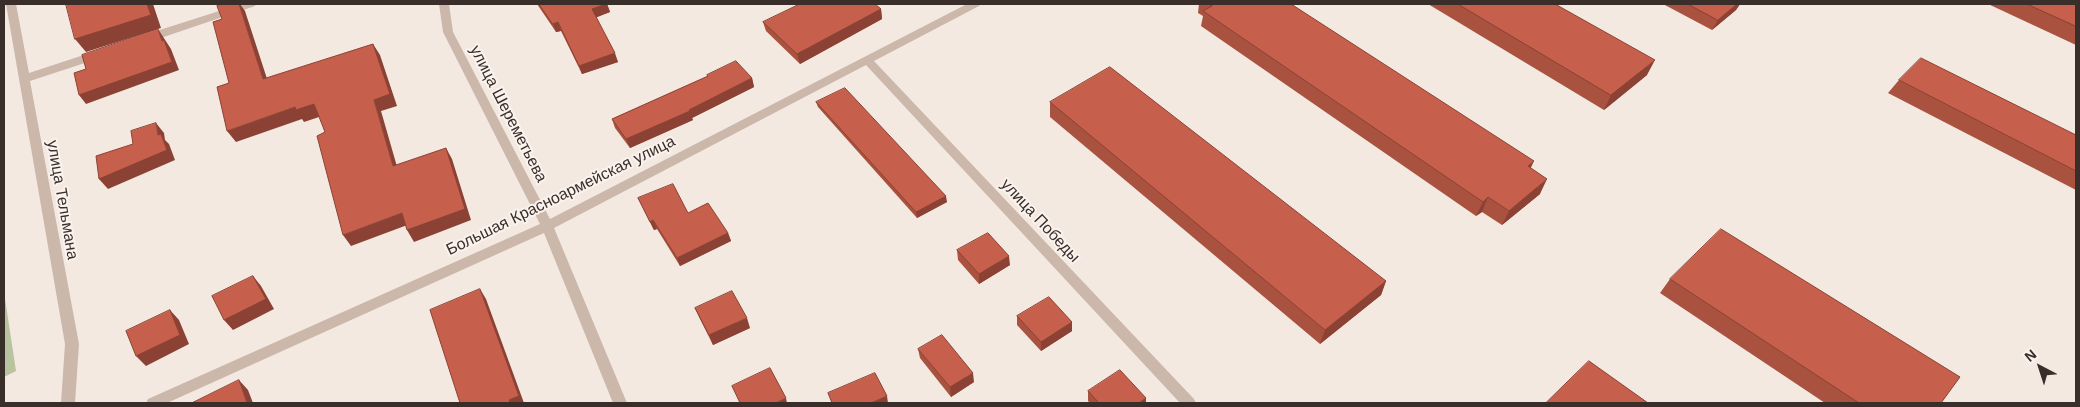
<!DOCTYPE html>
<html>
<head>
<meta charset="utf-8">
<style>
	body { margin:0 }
	#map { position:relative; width:2080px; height:407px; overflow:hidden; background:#f3e9e0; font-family:Arial,sans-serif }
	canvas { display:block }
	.frame { position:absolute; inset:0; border:5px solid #3a2e2a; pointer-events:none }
	.north { position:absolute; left:2015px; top:342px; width:50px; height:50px; -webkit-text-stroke:4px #faf3ed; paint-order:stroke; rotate:320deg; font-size:14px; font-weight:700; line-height:20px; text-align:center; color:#3a2e2a }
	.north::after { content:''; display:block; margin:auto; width:18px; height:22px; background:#3a2e2a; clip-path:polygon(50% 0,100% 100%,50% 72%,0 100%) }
</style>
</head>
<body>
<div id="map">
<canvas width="2080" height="407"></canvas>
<div class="frame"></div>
<div class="north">N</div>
</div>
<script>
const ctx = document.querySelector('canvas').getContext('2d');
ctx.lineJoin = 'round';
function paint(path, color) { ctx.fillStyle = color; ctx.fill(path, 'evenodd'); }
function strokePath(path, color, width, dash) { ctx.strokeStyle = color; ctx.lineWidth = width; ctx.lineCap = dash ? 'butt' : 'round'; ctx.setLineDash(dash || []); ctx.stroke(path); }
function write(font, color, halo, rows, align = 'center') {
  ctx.font = font + ' Arial,sans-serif'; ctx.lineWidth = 4; ctx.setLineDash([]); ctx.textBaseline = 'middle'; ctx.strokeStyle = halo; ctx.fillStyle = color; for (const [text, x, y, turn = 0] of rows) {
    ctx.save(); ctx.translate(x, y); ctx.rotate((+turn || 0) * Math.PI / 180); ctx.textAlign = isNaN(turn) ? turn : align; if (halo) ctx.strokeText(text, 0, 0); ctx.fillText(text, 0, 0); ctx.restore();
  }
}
paint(new Path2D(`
	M 4,292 L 16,371 L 4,377 Z`), '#bac39f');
paint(new Path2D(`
	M 6,4 L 16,4 L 29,73 L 99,50 L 105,54 L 103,57 L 30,81 L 79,344 L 75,403 L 61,403 L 65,344 Z
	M 241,4 L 256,4 L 255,6 L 149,42 L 145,43 L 140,39 L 141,36 Z
	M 439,4 L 449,4 L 453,32 L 550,219 L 967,4 L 980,4 L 979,6 L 874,61 L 1194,399 L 1196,403 L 1180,403 L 866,65 L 554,228 L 627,403 L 613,403 L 544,233 L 167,403 L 146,403 L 148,399 L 540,224 L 443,32 Z`), '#ccb7ab');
paint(new Path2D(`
	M 537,4 L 607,4 L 610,12 L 596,17 L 618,62 L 582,74 L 561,31 L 556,32 Z
	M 1199,4 L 1291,4 L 1531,168 L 1540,194 L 1502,225 L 1482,212 L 1476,216 L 1201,26 L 1203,16 L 1198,13 Z
	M 1428,4 L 1555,4 L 1647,75 L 1604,110 Z
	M 1663,4 L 1740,4 L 1736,10 L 1712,30 Z
	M 1988,4 L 2076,4 L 2076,45 Z
	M 881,9 L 882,19 L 800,64 L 766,31 L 763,22 Z
	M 707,75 L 752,78 L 754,87 L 692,118 L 693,120 L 630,148 L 615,128 L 612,119 L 707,77 Z
	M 1899,80 L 2076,135 L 2076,190 L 1888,93 Z
	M 816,102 L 947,202 L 917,218 L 818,107 Z
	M 1050,102 L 1386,281 L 1381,295 L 1320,344 L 1050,117 Z
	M 638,198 L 688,213 L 728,233 L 731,241 L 680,266 L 657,229 L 654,230 Z
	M 957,250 L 1010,265 L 979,284 L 958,260 Z
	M 1670,279 L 1941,403 L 1825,403 L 1660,293 Z
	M 695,308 L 750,328 L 713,345 L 699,317 Z
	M 1017,316 L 1072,322 L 1072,331 L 1041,351 L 1017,325 Z
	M 918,349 L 974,382 L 951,397 L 920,358 Z
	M 1088,391 L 1146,398 L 1146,403 L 1090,403 L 1088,401 Z`), '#aa5240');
paint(new Path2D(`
	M 147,4 L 153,4 L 161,28 L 86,52 L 75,39 Z
	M 239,4 L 240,4 L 245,11 L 271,91 L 263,79 Z
	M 606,4 L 607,4 L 610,12 L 595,18 L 592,9 Z
	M 1737,4 L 1740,4 L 1736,10 L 1712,30 L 1718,20 Z
	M 881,9 L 882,19 L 800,64 L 797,54 Z
	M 558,22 L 561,31 L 556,32 L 553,24 Z
	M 158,29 L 171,49 L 179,70 L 86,104 L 79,95 L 162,41 Z
	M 373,44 L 380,55 L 397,106 L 381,111 L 400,177 L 393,166 L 374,100 Z
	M 615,53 L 618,62 L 582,74 L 579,66 Z
	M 1655,60 L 1647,75 L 1604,110 L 1611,95 Z
	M 752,78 L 754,87 L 692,118 L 693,120 L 630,148 L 626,139 L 689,110 Z
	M 314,104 L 322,116 L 304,122 L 302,119 L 236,142 L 227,131 L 295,107 Z
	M 156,123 L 164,133 L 165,140 L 169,144 L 175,160 L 108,189 L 99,179 L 158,135 Z
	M 446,148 L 452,159 L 471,220 L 414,242 L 407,230 Z
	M 1534,161 L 1527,176 L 1528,166 Z
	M 1547,179 L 1540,194 L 1502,225 L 1509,211 Z
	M 946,196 L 947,202 L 917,218 L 916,212 Z
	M 1488,197 L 1482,212 L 1476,216 L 1483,202 Z
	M 402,213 L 410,224 L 351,246 L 343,235 Z
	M 653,220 L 657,229 L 654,230 L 650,222 Z
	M 728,233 L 731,241 L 680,266 L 677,258 Z
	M 1009,256 L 1010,265 L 979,284 L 979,274 Z
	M 253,276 L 261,286 L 274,309 L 233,330 L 224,320 Z
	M 1386,281 L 1381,295 L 1320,344 L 1325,330 Z
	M 480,289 L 486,299 L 524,403 L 510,403 Z
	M 170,310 L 179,320 L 189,344 L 146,366 L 136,356 Z
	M 747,318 L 750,328 L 713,345 L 709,335 Z
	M 1072,322 L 1072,331 L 1041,351 L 1041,342 Z
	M 973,373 L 974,382 L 951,397 L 950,387 Z
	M 239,380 L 248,390 L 253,403 L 247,403 Z
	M 887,396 L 888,403 L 871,403 Z
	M 786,398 L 787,403 L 776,403 Z
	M 1146,398 L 1146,403 L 1139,403 Z`), '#8b4234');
const building = new Path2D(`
	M 66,4 L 147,4 L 151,15 L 75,39 Z
	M 224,4 L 239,4 L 263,79 L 373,44 L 390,94 L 374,100 L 393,166 L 446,148 L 465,209 L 407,230 L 402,213 L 343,235 L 317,136 L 325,132 L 314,104 L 296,110 L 295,107 L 227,131 L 217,87 L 229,83 L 213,22 L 222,19 L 217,6 Z
	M 539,4 L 606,4 L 592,9 L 615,53 L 579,66 L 558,22 L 553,24 Z
	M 800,4 L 875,4 L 881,9 L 797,54 L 763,22 Z
	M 1208,4 L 1291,4 L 1534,161 L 1528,166 L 1547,179 L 1509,211 L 1488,197 L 1483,202 L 1203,11 L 1212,6 Z
	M 1458,4 L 1555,4 L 1655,60 L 1611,95 Z
	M 1688,4 L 1737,4 L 1718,20 Z
	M 2027,4 L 2076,4 L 2076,26 Z
	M 158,29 L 162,41 L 164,40 L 172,62 L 79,95 L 74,73 L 86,69 L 82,55 Z
	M 1921,58 L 2076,135 L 2076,171 L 1899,80 Z
	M 736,61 L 752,78 L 689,110 L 690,111 L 626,139 L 612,119 L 708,76 L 707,75 Z
	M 1110,67 L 1386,281 L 1325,330 L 1050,102 Z
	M 845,88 L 946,196 L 916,212 L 816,102 Z
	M 156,123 L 158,135 L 161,134 L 167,150 L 99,179 L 96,156 L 133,144 L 131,131 Z
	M 673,184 L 688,213 L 708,203 L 728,233 L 677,258 L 653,220 L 650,222 L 638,198 Z
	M 1721,229 L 1960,377 L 1941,403 L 1859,403 L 1670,279 Z
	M 988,233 L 1009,256 L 979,274 L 957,250 Z
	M 253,276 L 266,299 L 224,320 L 212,296 Z
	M 480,289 L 519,396 L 509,400 L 510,403 L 460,403 L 430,310 Z
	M 732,291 L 747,318 L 709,335 L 695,308 Z
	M 1049,297 L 1072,322 L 1041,342 L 1017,316 Z
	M 170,310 L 180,335 L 136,356 L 126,331 Z
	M 942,335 L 973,373 L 950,387 L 918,349 Z
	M 1589,361 L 1648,403 L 1546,403 Z
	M 770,368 L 786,398 L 776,403 L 740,403 L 732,386 Z
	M 1120,370 L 1146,398 L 1139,403 L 1099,403 L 1088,391 Z
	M 875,373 L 887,396 L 871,403 L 832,403 L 828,393 Z
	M 239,380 L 247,403 L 192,403 Z`);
paint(building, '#c65f4b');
strokePath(building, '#8b4234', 1);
write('16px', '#3a2e2a', '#faf3ed', [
	["улица Шереметьева",508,114,63],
	["Большая Красноармейская улица",561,196,-26],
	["улица Тельмана",62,200,80],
	["улица Победы",1040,221,47]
]);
</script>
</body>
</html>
